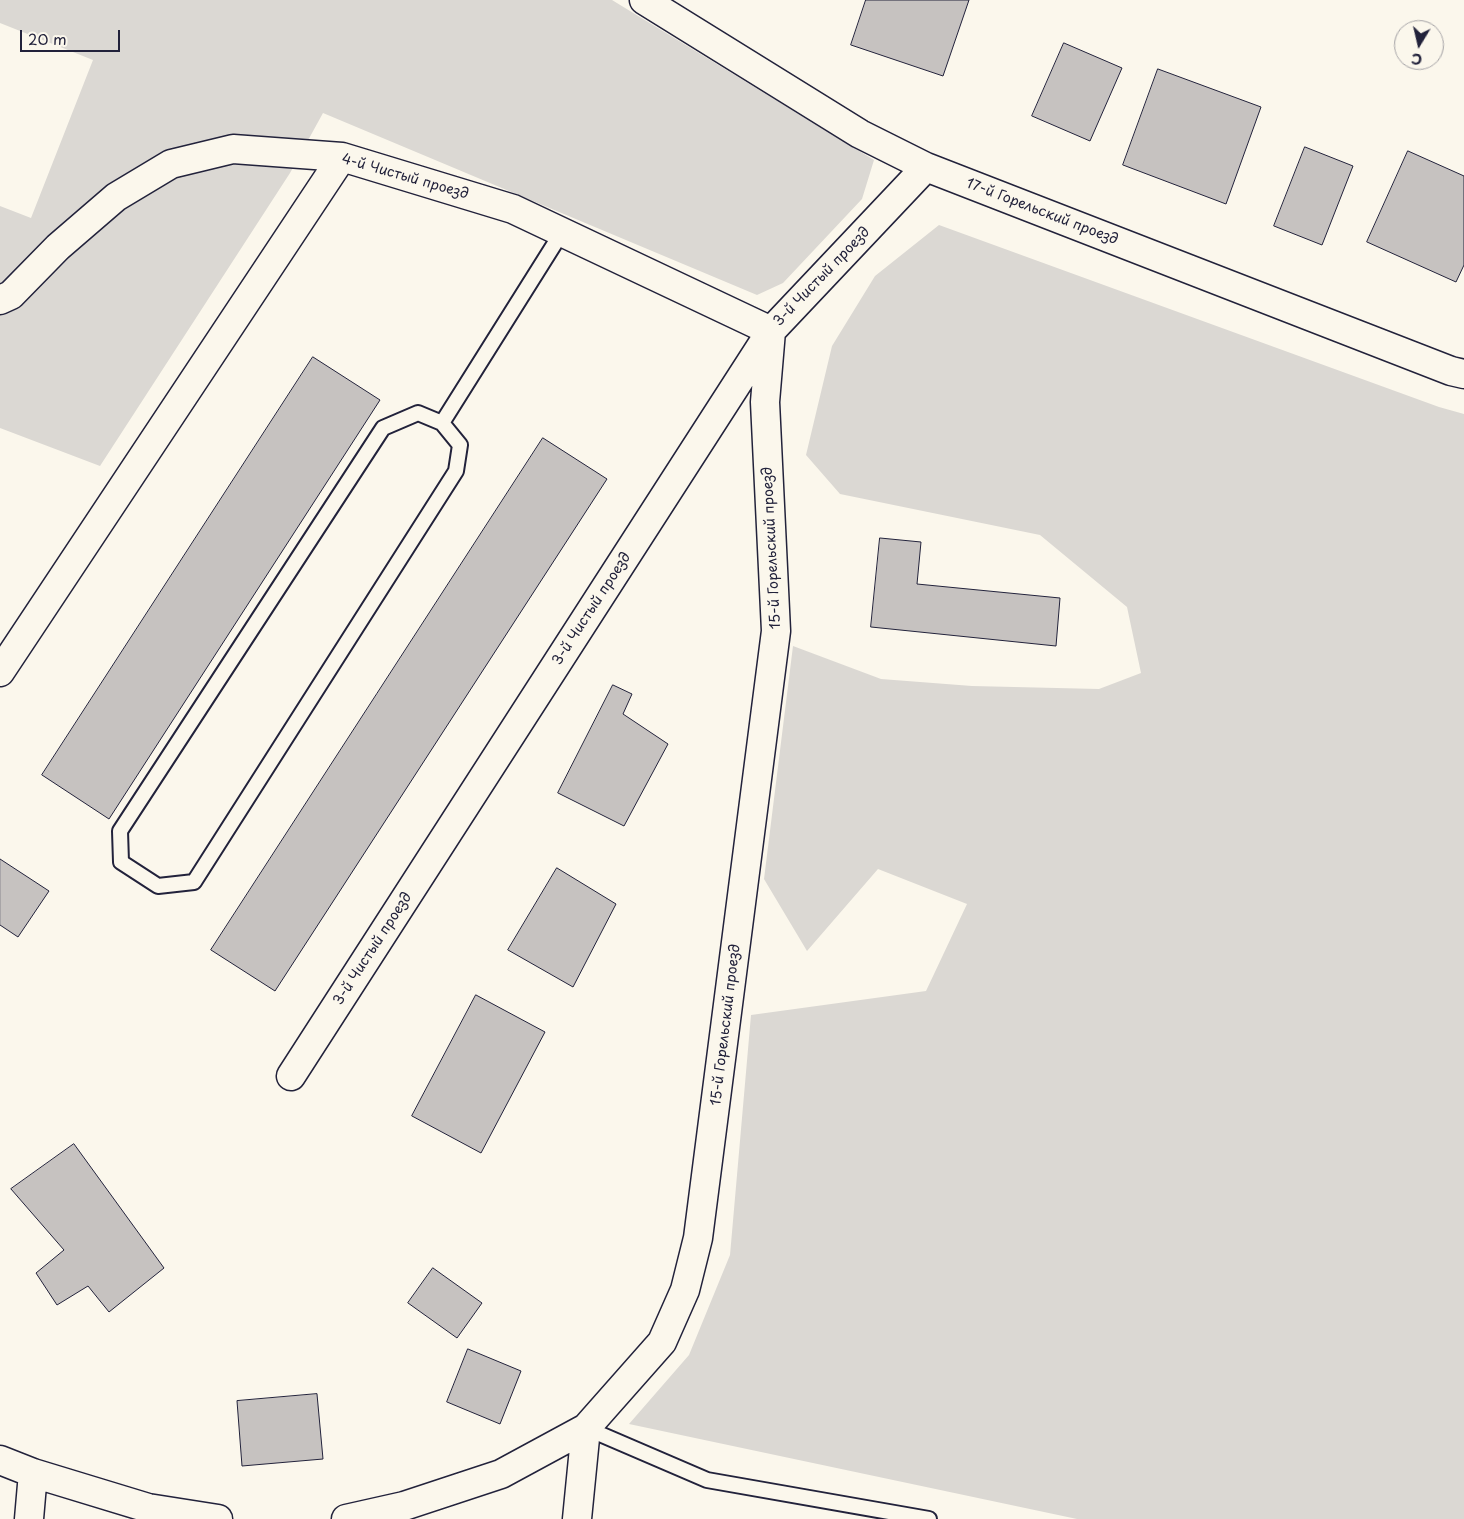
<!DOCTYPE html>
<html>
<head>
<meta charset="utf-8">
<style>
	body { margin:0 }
	#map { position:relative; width:1464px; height:1519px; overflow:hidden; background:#fbf7ec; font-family:"Playpen Sans",sans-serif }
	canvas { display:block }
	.north { position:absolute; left:1394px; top:20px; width:50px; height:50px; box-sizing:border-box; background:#fbf7ec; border:1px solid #a4a2a5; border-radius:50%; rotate:189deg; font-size:14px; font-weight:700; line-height:20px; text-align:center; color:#22223b }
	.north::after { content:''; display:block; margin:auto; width:18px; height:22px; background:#22223b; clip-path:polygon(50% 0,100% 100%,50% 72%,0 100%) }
	.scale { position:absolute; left:20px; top:30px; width:100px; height:22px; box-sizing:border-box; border:2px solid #22223b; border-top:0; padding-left:6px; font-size:15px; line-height:18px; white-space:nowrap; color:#22223b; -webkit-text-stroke:4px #fbf7ec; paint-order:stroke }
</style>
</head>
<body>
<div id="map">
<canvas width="1464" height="1519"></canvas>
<div class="north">С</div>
<div class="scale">20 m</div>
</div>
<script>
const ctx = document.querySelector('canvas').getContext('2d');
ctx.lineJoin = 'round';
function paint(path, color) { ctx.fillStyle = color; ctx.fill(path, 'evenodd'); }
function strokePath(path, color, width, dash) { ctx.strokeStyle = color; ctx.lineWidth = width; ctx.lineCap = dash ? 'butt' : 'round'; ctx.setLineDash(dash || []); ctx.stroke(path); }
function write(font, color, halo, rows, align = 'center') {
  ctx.font = font + ' "Playpen Sans",sans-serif'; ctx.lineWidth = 4; ctx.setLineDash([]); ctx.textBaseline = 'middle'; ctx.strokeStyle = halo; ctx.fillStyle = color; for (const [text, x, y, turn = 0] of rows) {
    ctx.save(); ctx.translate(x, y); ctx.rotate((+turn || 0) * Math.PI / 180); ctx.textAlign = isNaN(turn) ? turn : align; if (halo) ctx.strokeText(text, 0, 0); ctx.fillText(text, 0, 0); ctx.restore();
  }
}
paint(new Path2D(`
	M 0,0 L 612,0 L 874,160 L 862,199 L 783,283 L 757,295 L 323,113 L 290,173 L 100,466 L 0,428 L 0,206 L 31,218 L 93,60 L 0,23 Z
	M 939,225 L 1439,407 L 1464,414 L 1464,1519 L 1077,1519 L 629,1424 L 689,1355 L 730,1255 L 751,1015 L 926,991 L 967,904 L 878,869 L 807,951 L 764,879 L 793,646 L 881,679 L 972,686 L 1099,689 L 1141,673 L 1127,607 L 1040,535 L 840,494 L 806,455 L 832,346 L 875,276 Z`), '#dbd8d3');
const building = new Path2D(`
	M 866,0 L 969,0 L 943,76 L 851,45 Z
	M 1064,43 L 1122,68 L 1090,141 L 1032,116 Z
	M 1158,69 L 1261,107 L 1226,204 L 1123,165 Z
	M 1305,147 L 1353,166 L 1322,245 L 1274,226 Z
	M 1408,151 L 1464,176 L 1464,265 L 1456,282 L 1367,242 Z
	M 313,357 L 380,400 L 109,819 L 42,775 Z
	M 543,438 L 607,479 L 275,991 L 211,950 Z
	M 880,538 L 921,542 L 917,584 L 1060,598 L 1056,646 L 871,627 Z
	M 613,685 L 632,694 L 623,714 L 668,744 L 624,826 L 558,793 Z
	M 0,859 L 49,891 L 18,937 L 0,925 Z
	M 557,868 L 616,904 L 573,987 L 508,950 Z
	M 476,995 L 545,1032 L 481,1153 L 412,1116 Z
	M 74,1144 L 164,1268 L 109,1312 L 88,1286 L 57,1305 L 36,1273 L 64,1250 L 11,1189 Z
	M 433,1268 L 482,1303 L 457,1338 L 408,1303 Z
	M 468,1349 L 521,1371 L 500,1424 L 447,1402 Z
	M 317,1394 L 323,1459 L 242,1466 L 237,1401 Z`);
paint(building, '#c6c2c0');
strokePath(building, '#22223b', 1);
const service = new Path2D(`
	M 418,413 L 442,423 L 460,445 L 456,471 L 194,882 L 158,886 L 121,862 L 120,831 L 383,428 Z
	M 442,423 L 562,232
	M 586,1428 L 707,1480 L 929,1519`);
const minor = new Path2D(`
	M 644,0 L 860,134 L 926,167 L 1451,371 L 1464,374
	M 0,300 L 11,295 L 58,247 L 116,197 L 171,164 L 233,149 L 342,157 L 513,209 L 771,331
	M 0,672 L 342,157
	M 291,1076 L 771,331 L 926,167
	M 0,1460 L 33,1473 L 29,1519
	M 33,1473 L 148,1508 L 218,1519
	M 346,1519 L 404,1506 L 501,1474 L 586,1428 L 662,1342 L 685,1290 L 698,1238 L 776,631 L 765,402 L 771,331
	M 577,1519 L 586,1428`);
strokePath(service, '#22223b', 18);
strokePath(minor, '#22223b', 31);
strokePath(service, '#fbf7ec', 14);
strokePath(minor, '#fbf7ec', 28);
write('14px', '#22223b', '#fbf7ec', [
	["4-й Чистый проезд",405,177,16],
	["17-й Горельский проезд",1042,212,21],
	["3-й Чистый проезд",822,277,-46],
	["15-й Горельский проезд",772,548,-93],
	["3-й Чистый проезд",592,609,-57],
	["3-й Чистый проезд",373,949,-57],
	["15-й Горельский проезд",726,1025,-83]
]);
</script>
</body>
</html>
